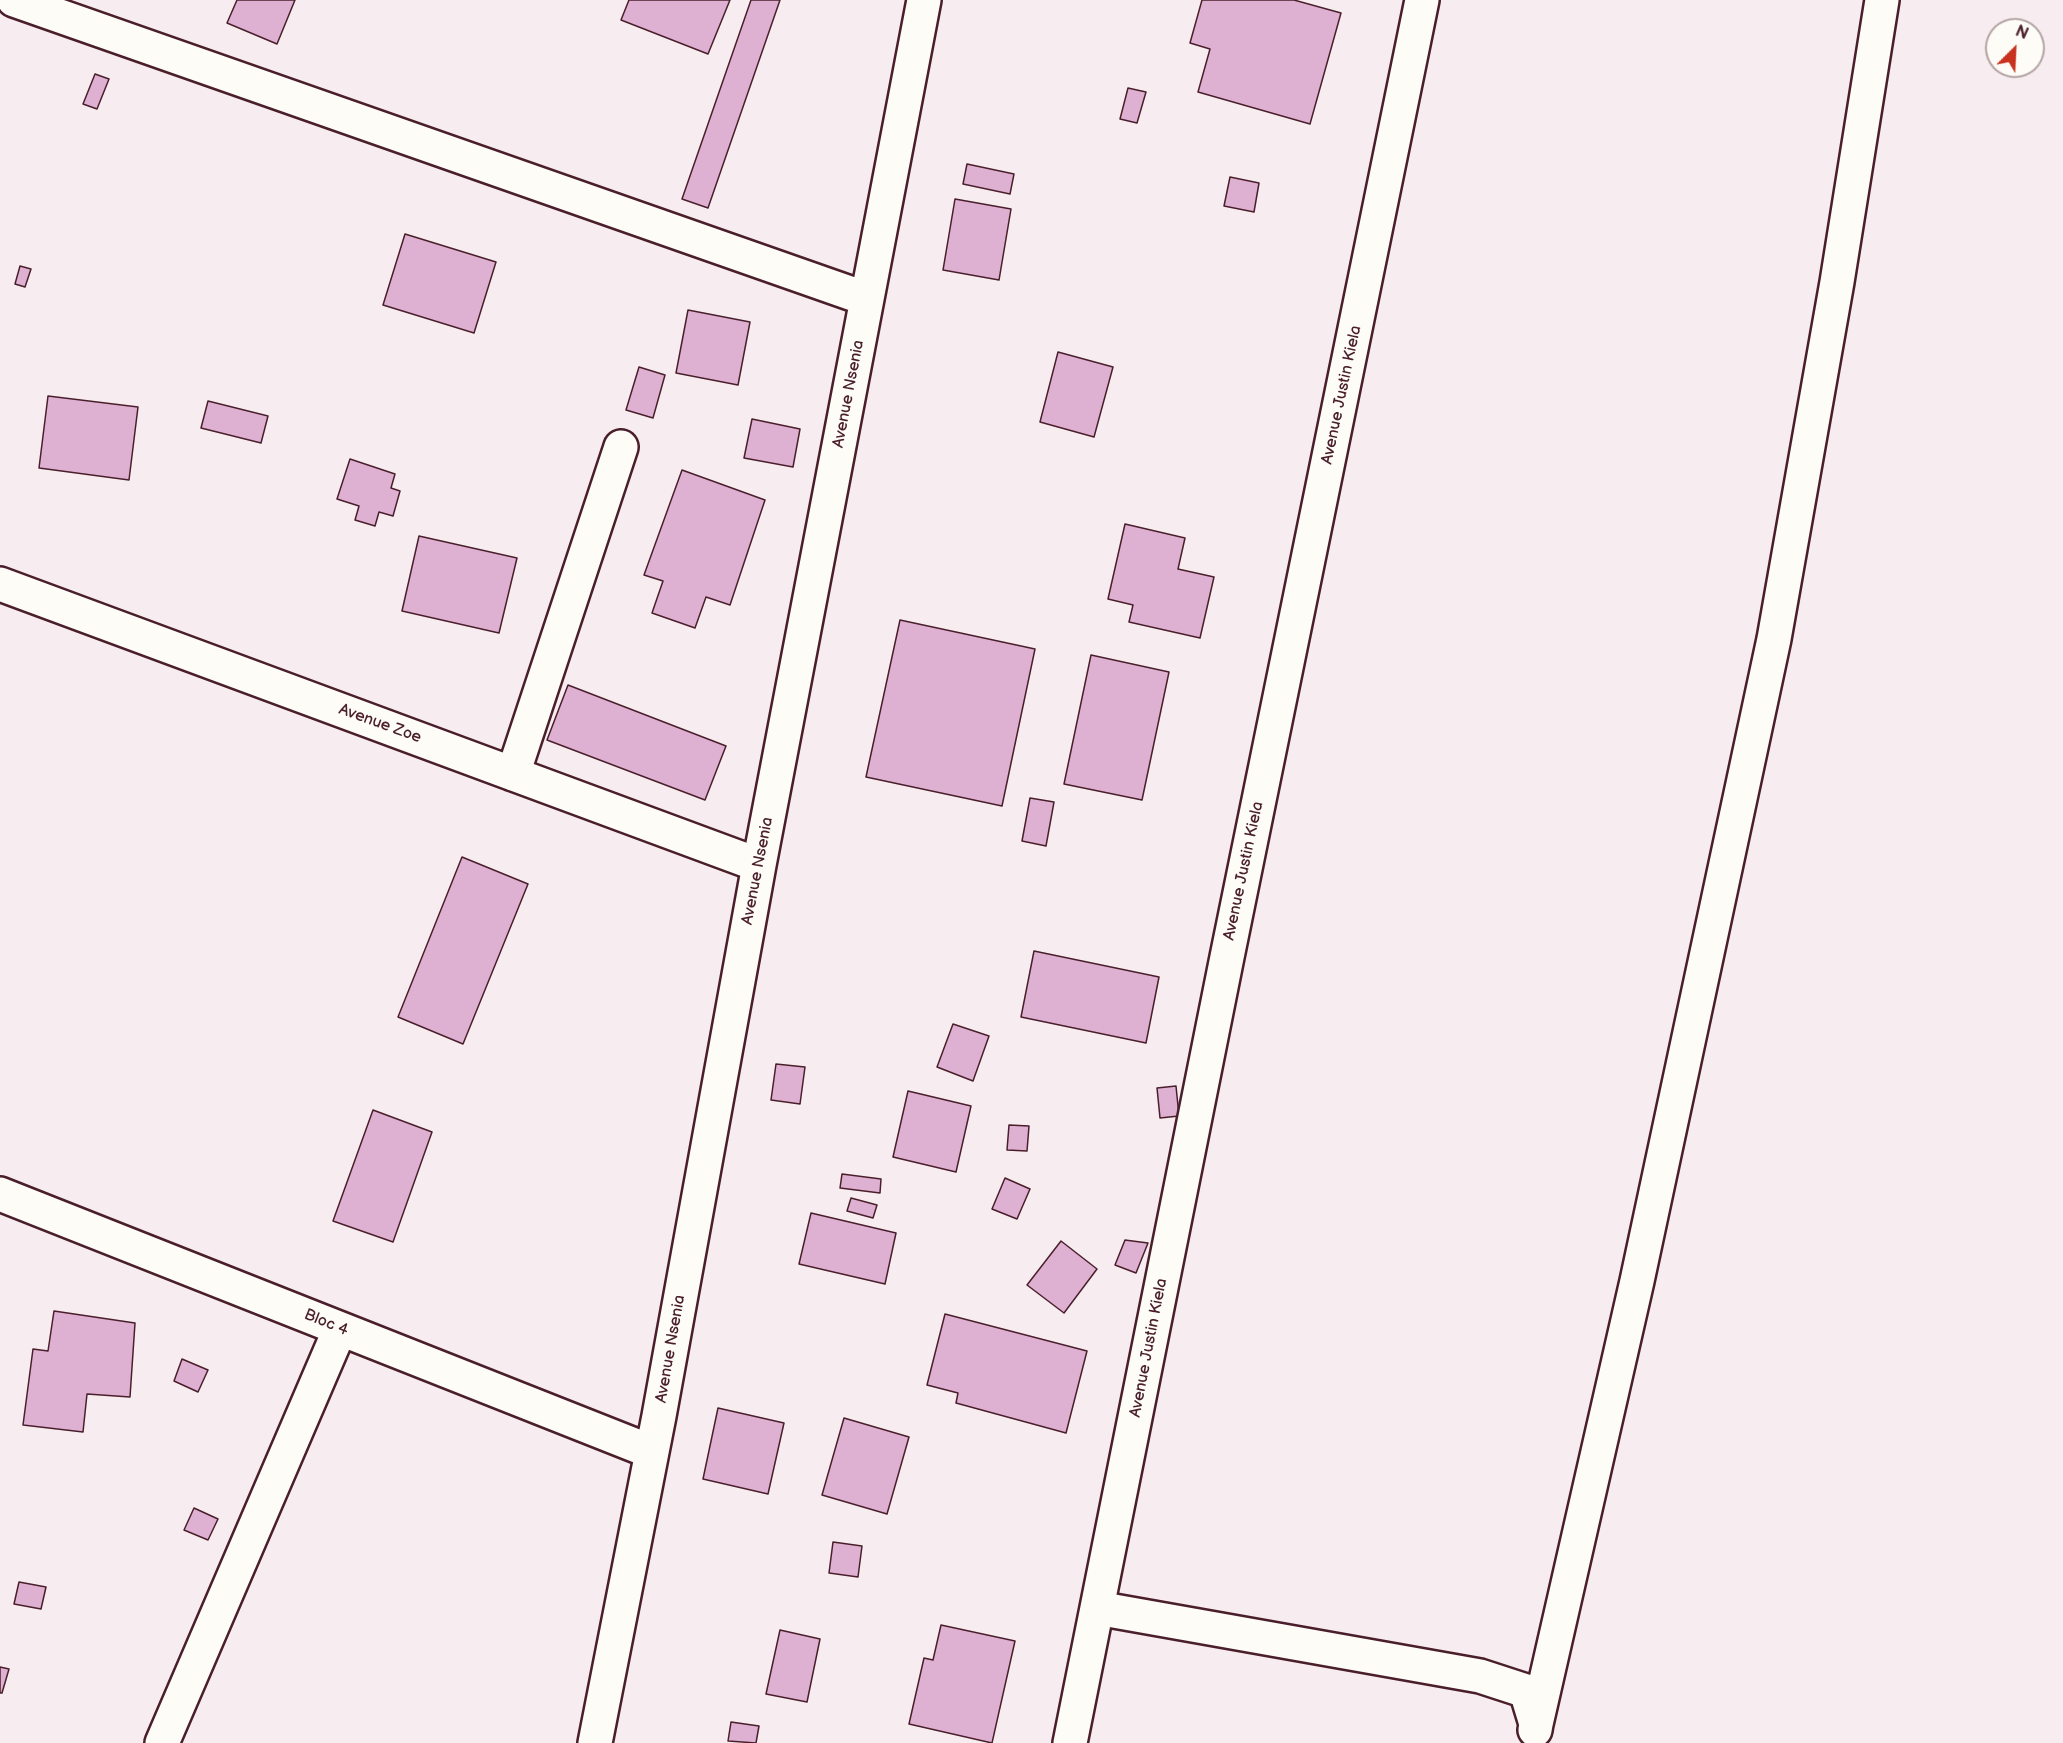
<!DOCTYPE html>
<html>
<head>
<meta charset="utf-8">
<style>
	body { margin:0 }
	#map { position:relative; width:2063px; height:1743px; overflow:hidden; background:#f7edf0; font-family:"Balsamiq Sans",sans-serif }
	canvas { display:block }
	.north { position:absolute; left:1985px; top:18px; width:60px; height:60px; box-sizing:border-box; background:#fdfcf7; border:2px solid #b5a4a5; border-radius:50%; rotate:24deg; font-size:16px; font-weight:700; line-height:24px; text-align:center; color:#4a1f2b }
	.north::after { content:''; display:block; margin:auto; width:21px; height:27px; background:#c8321e; clip-path:polygon(50% 0,100% 100%,50% 72%,0 100%) }
</style>
</head>
<body>
<div id="map">
<canvas width="2063" height="1743"></canvas>
<div class="north">N</div>
</div>
<script>
const ctx = document.querySelector('canvas').getContext('2d');
ctx.lineJoin = 'round';
function paint(path, color) { ctx.fillStyle = color; ctx.fill(path, 'evenodd'); }
function strokePath(path, color, width, dash) { ctx.strokeStyle = color; ctx.lineWidth = width; ctx.lineCap = dash ? 'butt' : 'round'; ctx.setLineDash(dash || []); ctx.stroke(path); }
function write(font, color, halo, rows, align = 'center') {
  ctx.font = font + ' "Balsamiq Sans",sans-serif'; ctx.lineWidth = 6; ctx.setLineDash([]); ctx.textBaseline = 'middle'; ctx.strokeStyle = halo; ctx.fillStyle = color; for (const [text, x, y, turn = 0] of rows) {
    ctx.save(); ctx.translate(x, y); ctx.rotate((+turn || 0) * Math.PI / 180); ctx.textAlign = isNaN(turn) ? turn : align; if (halo) ctx.strokeText(text, 0, 0); ctx.fillText(text, 0, 0); ctx.restore();
  }
}
const building = new Path2D(`
	M 237,0 L 295,0 L 277,44 L 227,23 Z
	M 629,0 L 730,0 L 708,54 L 621,20 Z
	M 751,0 L 780,0 L 708,208 L 682,199 Z
	M 1202,0 L 1294,0 L 1341,13 L 1310,124 L 1198,92 L 1210,49 L 1190,43 Z
	M 95,74 L 109,79 L 97,109 L 83,104 Z
	M 1128,88 L 1146,92 L 1137,123 L 1120,119 Z
	M 967,164 L 1014,174 L 1010,194 L 963,184 Z
	M 1230,177 L 1259,183 L 1254,212 L 1224,206 Z
	M 955,199 L 1011,209 L 999,280 L 943,270 Z
	M 405,234 L 496,262 L 474,333 L 383,305 Z
	M 20,266 L 31,269 L 25,287 L 15,284 Z
	M 688,310 L 750,322 L 738,385 L 676,373 Z
	M 1058,352 L 1113,367 L 1094,437 L 1040,422 Z
	M 639,367 L 665,375 L 653,418 L 626,410 Z
	M 48,396 L 138,407 L 129,480 L 39,468 Z
	M 208,401 L 268,416 L 261,443 L 201,428 Z
	M 752,419 L 800,429 L 793,467 L 744,458 Z
	M 350,459 L 395,474 L 391,488 L 400,491 L 393,516 L 379,512 L 375,526 L 355,520 L 359,506 L 337,499 Z
	M 682,470 L 765,500 L 730,605 L 706,597 L 695,628 L 652,613 L 663,581 L 644,575 Z
	M 1125,524 L 1185,538 L 1178,569 L 1214,577 L 1200,638 L 1129,622 L 1133,605 L 1108,599 Z
	M 419,536 L 517,558 L 499,633 L 402,611 Z
	M 900,620 L 1035,649 L 1002,806 L 866,777 Z
	M 1091,655 L 1169,672 L 1142,800 L 1064,784 Z
	M 568,685 L 726,746 L 705,800 L 547,740 Z
	M 1030,798 L 1054,802 L 1046,846 L 1022,841 Z
	M 462,857 L 528,884 L 463,1044 L 398,1017 Z
	M 1034,951 L 1159,977 L 1146,1043 L 1021,1017 Z
	M 953,1024 L 989,1036 L 973,1081 L 937,1067 Z
	M 776,1064 L 805,1067 L 800,1104 L 771,1100 Z
	M 1176,1086 L 1179,1116 L 1160,1118 L 1157,1088 Z
	M 908,1091 L 971,1106 L 956,1172 L 893,1157 Z
	M 373,1110 L 432,1132 L 393,1242 L 333,1221 Z
	M 1009,1125 L 1029,1126 L 1027,1151 L 1007,1150 Z
	M 842,1174 L 881,1179 L 880,1193 L 840,1188 Z
	M 1005,1178 L 1030,1189 L 1017,1219 L 992,1209 Z
	M 851,1198 L 877,1205 L 873,1218 L 847,1211 Z
	M 811,1213 L 896,1233 L 885,1284 L 799,1264 Z
	M 1125,1240 L 1148,1243 L 1136,1273 L 1115,1265 Z
	M 1061,1241 L 1097,1269 L 1064,1313 L 1027,1285 Z
	M 54,1311 L 135,1323 L 130,1397 L 87,1394 L 83,1432 L 23,1425 L 33,1349 L 48,1351 Z
	M 945,1314 L 1087,1351 L 1066,1433 L 956,1403 L 958,1393 L 927,1385 Z
	M 182,1359 L 208,1370 L 198,1392 L 174,1381 Z
	M 718,1408 L 784,1423 L 768,1494 L 703,1479 Z
	M 844,1418 L 909,1437 L 887,1514 L 822,1495 Z
	M 194,1508 L 218,1519 L 208,1540 L 184,1530 Z
	M 833,1542 L 862,1546 L 858,1577 L 829,1573 Z
	M 19,1582 L 46,1587 L 41,1609 L 14,1604 Z
	M 941,1625 L 1015,1641 L 992,1743 L 909,1724 L 924,1658 L 933,1660 Z
	M 780,1630 L 820,1639 L 807,1702 L 766,1694 Z
	M 0,1667 L 9,1669 L 2,1693 L 0,1693 Z
	M 731,1722 L 759,1726 L 756,1743 L 728,1741 Z`);
paint(building, '#deb0d2');
strokePath(building, '#4a1f2b', 1.5);
const minor = new Path2D(`
	M 14,0 L 867,299
	M 0,584 L 759,865
	M 513,774 L 621,447
	M 0,1194 L 652,1452
	M 1097,1608 L 1480,1676 L 1526,1691 L 1536,1724 L 1535,1730
	M 1536,1724 L 1637,1281 L 1774,639 L 1837,282 L 1882,0
	M 162,1743 L 340,1329
	M 595,1743 L 659,1416 L 759,865 L 924,0
	M 1070,1743 L 1227,957 L 1422,0`);
strokePath(minor, '#4a1f2b', 38);
strokePath(minor, '#fdfcf7', 33);
write('16px', '#4a1f2b', '#fdfcf7', [
	["Avenue Nsenia",849,394,-79],
	["Avenue Justin Kiela",1342,395,-78],
	["Avenue Zoe",380,724,20],
	["Avenue Nsenia",758,871,-79],
	["Avenue Justin Kiela",1244,871,-78],
	["Bloc 4",326,1323,22],
	["Avenue Justin Kiela",1149,1348,-79],
	["Avenue Nsenia",671,1349,-80]
]);
</script>
</body>
</html>
